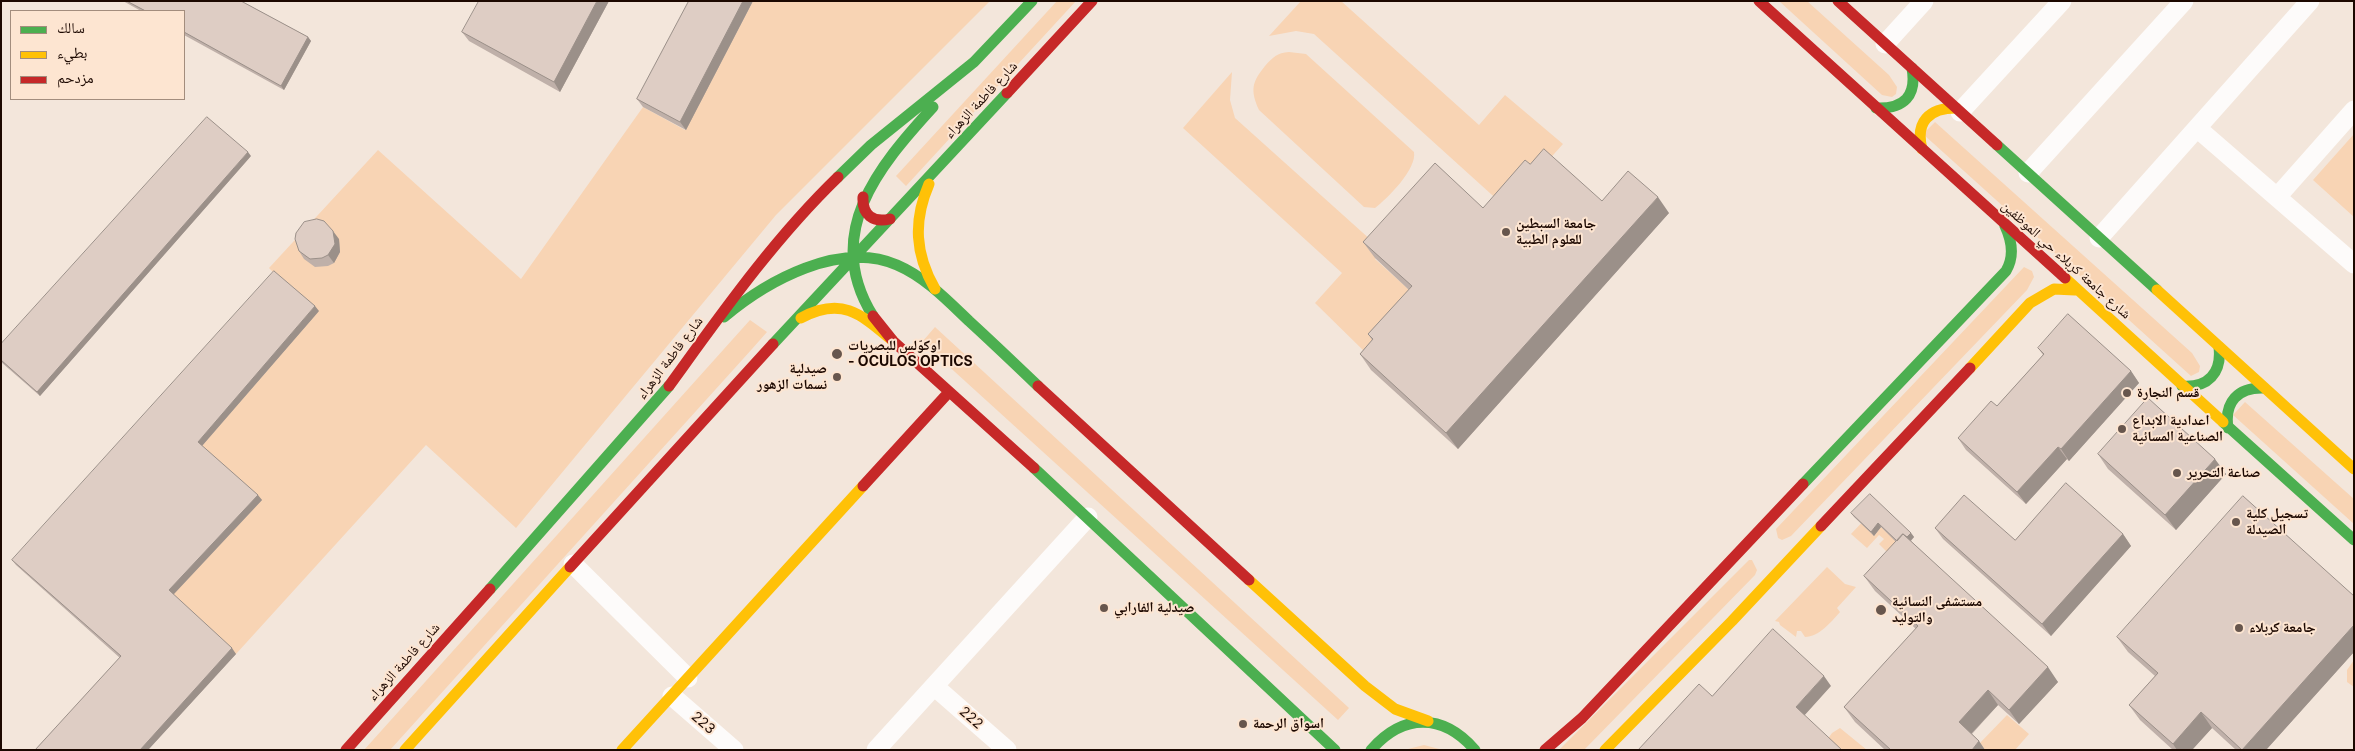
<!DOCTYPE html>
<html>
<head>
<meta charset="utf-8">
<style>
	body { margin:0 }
	#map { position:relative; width:2355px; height:751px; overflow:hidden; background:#f3e6db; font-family:Inter,"Noto Naskh Arabic",sans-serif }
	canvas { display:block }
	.frame { position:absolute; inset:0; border:2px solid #1c0800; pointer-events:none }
	.legend { position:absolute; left:10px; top:10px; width:175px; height:90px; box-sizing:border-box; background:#fde5d1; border:1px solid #a38d7d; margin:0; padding:6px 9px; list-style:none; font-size:15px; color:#1c0800 }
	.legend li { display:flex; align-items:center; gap:10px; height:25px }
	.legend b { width:25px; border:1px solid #a38d7d }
</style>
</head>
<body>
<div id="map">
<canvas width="2355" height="751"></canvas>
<div class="frame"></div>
<ul class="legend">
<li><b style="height:6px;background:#4caf50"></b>سالك</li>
<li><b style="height:6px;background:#ffc107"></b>بطيء</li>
<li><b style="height:6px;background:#c62828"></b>مزدحم</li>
</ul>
</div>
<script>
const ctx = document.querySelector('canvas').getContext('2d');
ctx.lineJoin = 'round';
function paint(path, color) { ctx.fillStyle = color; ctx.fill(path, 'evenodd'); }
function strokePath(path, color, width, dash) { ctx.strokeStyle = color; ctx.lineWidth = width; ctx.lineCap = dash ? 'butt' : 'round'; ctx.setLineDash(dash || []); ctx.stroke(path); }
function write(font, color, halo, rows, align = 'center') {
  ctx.font = font + ' Inter,"Noto Naskh Arabic",sans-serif'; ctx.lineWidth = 4; ctx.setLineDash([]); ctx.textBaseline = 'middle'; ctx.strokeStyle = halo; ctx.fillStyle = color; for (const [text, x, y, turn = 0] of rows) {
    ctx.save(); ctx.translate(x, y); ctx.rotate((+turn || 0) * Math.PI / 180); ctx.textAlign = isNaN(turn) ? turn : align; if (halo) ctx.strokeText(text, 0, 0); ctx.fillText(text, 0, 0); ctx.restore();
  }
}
paint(new Path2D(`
	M 753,1 L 990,1 L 776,215 L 516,528 L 426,445 L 236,654 L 172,596 L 158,409 L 278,277 L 269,268 L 378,150 L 521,279 L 643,107 L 685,130 Z
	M 1057,1 L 1076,1 L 906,186 L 896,176 Z
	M 1301,1 L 1341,1 L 1479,125 L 1505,95 L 1563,144 L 1545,164 L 1502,204 L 1314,34 L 1296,31 L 1269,36 Z
	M 1779,1 L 1807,1 L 1889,75 L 1897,87 L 1896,94 L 1892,97 L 1882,95 Z
	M 1289,52 L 1306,54 L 1414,152 C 1417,169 1388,198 1375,208 L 1364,207 L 1259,110 C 1250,90 1252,82 1265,66 C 1273,57 1277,53 1289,52 Z
	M 1232,72 L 1230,100 L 1235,118 L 1382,250 L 1375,259 L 1416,296 L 1368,355 L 1315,303 L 1342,273 L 1183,128 Z
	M 1935,122 L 2192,353 L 2200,366 L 2199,372 L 2191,376 L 1923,134 Z
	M 2354,134 L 2354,217 L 2313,180 Z
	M 2024,267 L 2032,271 L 2034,277 L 2027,290 L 1791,536 L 1782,540 L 1778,538 L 1776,529 Z
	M 750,320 L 767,332 L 752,349 L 390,750 L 364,750 Z
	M 935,327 L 1349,708 L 1338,720 L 922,342 Z
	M 2245,402 L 2354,499 L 2354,524 L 2233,415 Z
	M 1870,514 L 1874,536 L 1881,527 L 1904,548 L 1894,559 L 1879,544 L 1884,539 L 1879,535 L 1867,548 L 1851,534 Z
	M 1749,560 L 1752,560 L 1757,570 L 1755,575 L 1584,750 L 1559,750 Z
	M 1827,567 L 1845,584 L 1856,587 L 1837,608 L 1840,612 C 1831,622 1819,637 1805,637 L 1801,631 L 1797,631 L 1796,637 L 1780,625 L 1779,622 L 1775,621 Z
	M 2354,660 L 2354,687 L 2347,682 L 2347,670 Z
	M 2007,715 L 2029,734 L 2015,750 L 1983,750 L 1978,745 Z
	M 1840,728 L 1867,750 L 1838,750 L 1827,740 L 1832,733 Z
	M 1424,745 L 1443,750 L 1404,750 Z`), '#f8d4b4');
strokePath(new Path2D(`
	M 1885,44 L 1924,1
	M 1960,112 L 2062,1
	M 2197,128 L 2354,264
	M 2028,173 L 2184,1
	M 2277,197 L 2354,110
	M 2099,238 L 2310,1
	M 573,564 L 688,678
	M 934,686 L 1007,750
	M 672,696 L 734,750
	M 876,750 L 1088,517`), '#fdfbfa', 19);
strokePath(new Path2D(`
	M 1876,108 C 1904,109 1917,96 1912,68
	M 1997,145 L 2157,290
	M 838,177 L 871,145 L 974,62 L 1032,1
	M 873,316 C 822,234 878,167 933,107
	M 724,317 C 767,281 840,240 897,265 C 925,277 947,300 969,321 C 992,342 1015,364 1038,386
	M 773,344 L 1007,93
	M 2182,386 C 2208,388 2222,373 2219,347
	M 2223,422 L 2354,540
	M 2228,428 C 2224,402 2238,387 2264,388
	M 1034,468 L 1335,750
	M 1803,484 L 2006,271 C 2015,256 2012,241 2005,226
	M 490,589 L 669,386
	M 1371,750 C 1403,713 1443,713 1475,750`), '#4caf50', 11);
strokePath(new Path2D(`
	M 1922,149 C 1915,122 1929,108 1956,108
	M 929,184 C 913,221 915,254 935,289
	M 2065,278 L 2223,422
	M 2157,290 L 2354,469
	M 801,318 C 842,296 861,314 893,341
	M 1970,368 L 2030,303 L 2054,289 L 2075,290
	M 1249,580 L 1365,686 L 1395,709 L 1428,721
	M 405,750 L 570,567
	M 622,750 L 863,486
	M 1605,750 L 1732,621 L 1821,526`), '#ffc107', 11);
strokePath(new Path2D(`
	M 1759,1 L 2065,278
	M 1838,1 L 1997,145
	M 1007,93 L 1092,1
	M 863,197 C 862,215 873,223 890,219
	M 873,316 L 893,341 L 1034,468
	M 669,386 C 722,313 773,240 838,177
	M 1038,386 L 1249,580
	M 863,486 L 949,392
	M 1821,526 L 1970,368
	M 570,567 L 773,344
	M 346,750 L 490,589
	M 1545,750 L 1582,718 L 1803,484`), '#c62828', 11);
paint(new Path2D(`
	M 123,1 L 241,1 L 308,37 L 311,41 L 284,90 L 184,35 L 184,11 L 141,11 Z
	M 609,1 L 560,92 L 469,41 L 462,32 Z
	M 689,1 L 753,1 L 686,130 L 643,107 L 637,99 Z
	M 251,156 L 40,396 L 1,362 L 1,344 Z
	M 1530,164 L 1602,201 L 1669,213 L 1458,449 L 1371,370 L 1360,354 L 1372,340 L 1368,334 L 1409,290 L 1375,258 L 1363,242 L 1483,208 Z
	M 339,239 L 340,252 L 334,263 L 328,266 L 315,267 L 304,259 L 299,251 Z
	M 319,311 L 202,446 L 262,500 L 173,595 L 236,654 L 148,750 L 35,750 L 120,658 L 16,565 L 12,560 Z
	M 2038,348 L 2131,371 L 2139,383 L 2069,461 L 2067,459 L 2026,504 L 1966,450 L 1958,438 L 1997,406 L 2043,355 Z
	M 2098,454 L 2226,474 L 2176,530 L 2108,469 Z
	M 1851,513 L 1911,533 L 1914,537 L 1911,541 L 2058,682 L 2019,724 L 1998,705 L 1972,734 L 1979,741 L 1985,750 L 1885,750 L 1855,722 L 1844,707 L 1916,629 L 1875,591 L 1864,576 L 1896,542 L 1881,527 L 1874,536 L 1854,517 Z
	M 1935,528 L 2015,540 L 2123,534 L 2131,546 L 2051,636 L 1943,539 Z
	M 2354,596 L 2354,652 L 2266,750 L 2236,750 L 2212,728 L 2192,750 L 2173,750 L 2140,720 L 2129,705 L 2155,676 L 2128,652 L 2117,637 Z`), '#bfb0a9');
paint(new Path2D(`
	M 597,1 L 609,1 L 560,92 L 554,82 Z
	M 743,1 L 753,1 L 686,130 L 680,122 Z
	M 308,37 L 311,41 L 284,90 L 281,86 Z
	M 248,152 L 251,156 L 40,396 L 37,392 Z
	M 1658,197 L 1669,213 L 1458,449 L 1446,433 Z
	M 333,231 L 339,239 L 340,252 L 334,263 L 328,255 Z
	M 315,306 L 319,311 L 201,447 L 198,442 Z
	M 2131,371 L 2139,383 L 2069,461 L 2061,449 Z
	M 2058,447 L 2067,459 L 2026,504 L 2017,492 Z
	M 2215,459 L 2226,474 L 2176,530 L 2165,515 Z
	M 258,495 L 262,500 L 172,596 L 169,590 Z
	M 1878,523 L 1881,527 L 1874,536 L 1871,532 Z
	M 1911,533 L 1914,537 L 1904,548 L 1901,544 Z
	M 2123,534 L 2131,546 L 2051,636 L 2042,624 Z
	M 2354,625 L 2354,652 L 2266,750 L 2242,750 Z
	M 232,648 L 236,654 L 148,750 L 140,750 Z
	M 2048,667 L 2058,682 L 2019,724 L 2009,710 Z
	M 1824,676 L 1831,686 L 1803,717 L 1796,707 Z
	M 1988,690 L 1998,705 L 1969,736 L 1959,722 Z
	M 2201,712 L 2212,728 L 2192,750 L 2177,750 L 2173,744 Z
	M 1979,741 L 1985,750 L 1972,750 Z`), '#9b9089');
const building = new Path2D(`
	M 127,1 L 241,1 L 308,37 L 281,86 L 184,32 L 184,11 L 146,11 Z
	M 479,1 L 597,1 L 554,82 L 462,32 Z
	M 689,1 L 743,1 L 680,122 L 637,99 Z
	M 207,117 L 248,152 L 37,392 L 1,360 L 1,344 Z
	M 1544,149 L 1602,201 L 1628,171 L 1658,197 L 1446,433 L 1360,354 L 1373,339 L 1368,334 L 1412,286 L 1363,242 L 1435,163 L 1483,208 L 1525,160 L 1530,164 Z
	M 317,219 L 324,221 L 333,231 L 335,244 L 328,255 L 322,258 L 310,259 L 299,251 L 295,239 L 296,233 L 304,222 Z
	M 274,271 L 315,306 L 198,442 L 258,495 L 169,590 L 232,648 L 140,750 L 35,750 L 121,656 L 12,560 Z
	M 2068,314 L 2131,371 L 2061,449 L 2058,447 L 2017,492 L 1958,438 L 1991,401 L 1997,406 L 2044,354 L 2038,348 Z
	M 2148,398 L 2215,459 L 2165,515 L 2098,454 Z
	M 2066,483 L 2123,534 L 2042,624 L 1935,528 L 1964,495 L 2015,540 Z
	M 1870,494 L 1911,533 L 1907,537 L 1903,534 L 1897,541 L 1878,523 L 1871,532 L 1851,513 Z
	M 2243,496 L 2354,596 L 2354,625 L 2242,750 L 2201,712 L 2173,744 L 2129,705 L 2158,673 L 2117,637 Z
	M 1903,534 L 2048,667 L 2009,710 L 1988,690 L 1959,722 L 1979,741 L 1972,750 L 1891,750 L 1844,707 L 1918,626 L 1864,576 Z
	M 1773,629 L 1824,676 L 1796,707 L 1842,750 L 1638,750 L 1699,684 L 1712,696 Z`);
paint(building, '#decdc4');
strokePath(building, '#9b9089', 1);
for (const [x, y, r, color] of [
	[1506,232,5,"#67564d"],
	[837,354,6,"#67564d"],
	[837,377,5,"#67564d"],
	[2127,393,5,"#67564d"],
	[2122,429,5,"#67564d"],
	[2177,473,5,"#67564d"],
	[2236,522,5,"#67564d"],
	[1104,608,5,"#67564d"],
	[1881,610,6,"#67564d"],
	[2239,628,5,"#67564d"],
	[1243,724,5,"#67564d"]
]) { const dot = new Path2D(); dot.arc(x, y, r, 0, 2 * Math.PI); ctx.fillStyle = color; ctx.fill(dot); strokePath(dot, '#fde5d1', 2); }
write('14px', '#1c0800', '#fde5d1', [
	["شارع فاطمة الزهراء",981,100,-47],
	["شارع جامعة كربلاء حي الموظفين",2066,260,42],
	["شارع فاطمة الزهراء",670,358,-53],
	["شارع فاطمة الزهراء",404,662,-48],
	["222",971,718,41],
	["223",703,723,41]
]);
write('bold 14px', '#1c0800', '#fde5d1', [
	["جامعة السبطين",1516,224],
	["للعلوم الطبية",1516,240],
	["اوكوّلس للبصريات",848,346],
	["- OCULOS OPTICS",848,362],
	["صيدلية",827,369,"right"],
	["نسمات الزهور",827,385,"right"],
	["قسم النجارة",2137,393],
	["اعدادية الابداع",2132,421],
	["الصناعية المسائية",2132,437],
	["صناعة التحرير",2187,473],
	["تسجيل كلية",2246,514],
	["الصيدلة",2246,530],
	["مستشفى النسائية",1892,602],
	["والتوليد",1892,618],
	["صيدلية الفارابي",1114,608],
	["جامعة كربلاء",2249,628],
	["اسواق الرحمة",1253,724]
], 'left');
</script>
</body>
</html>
